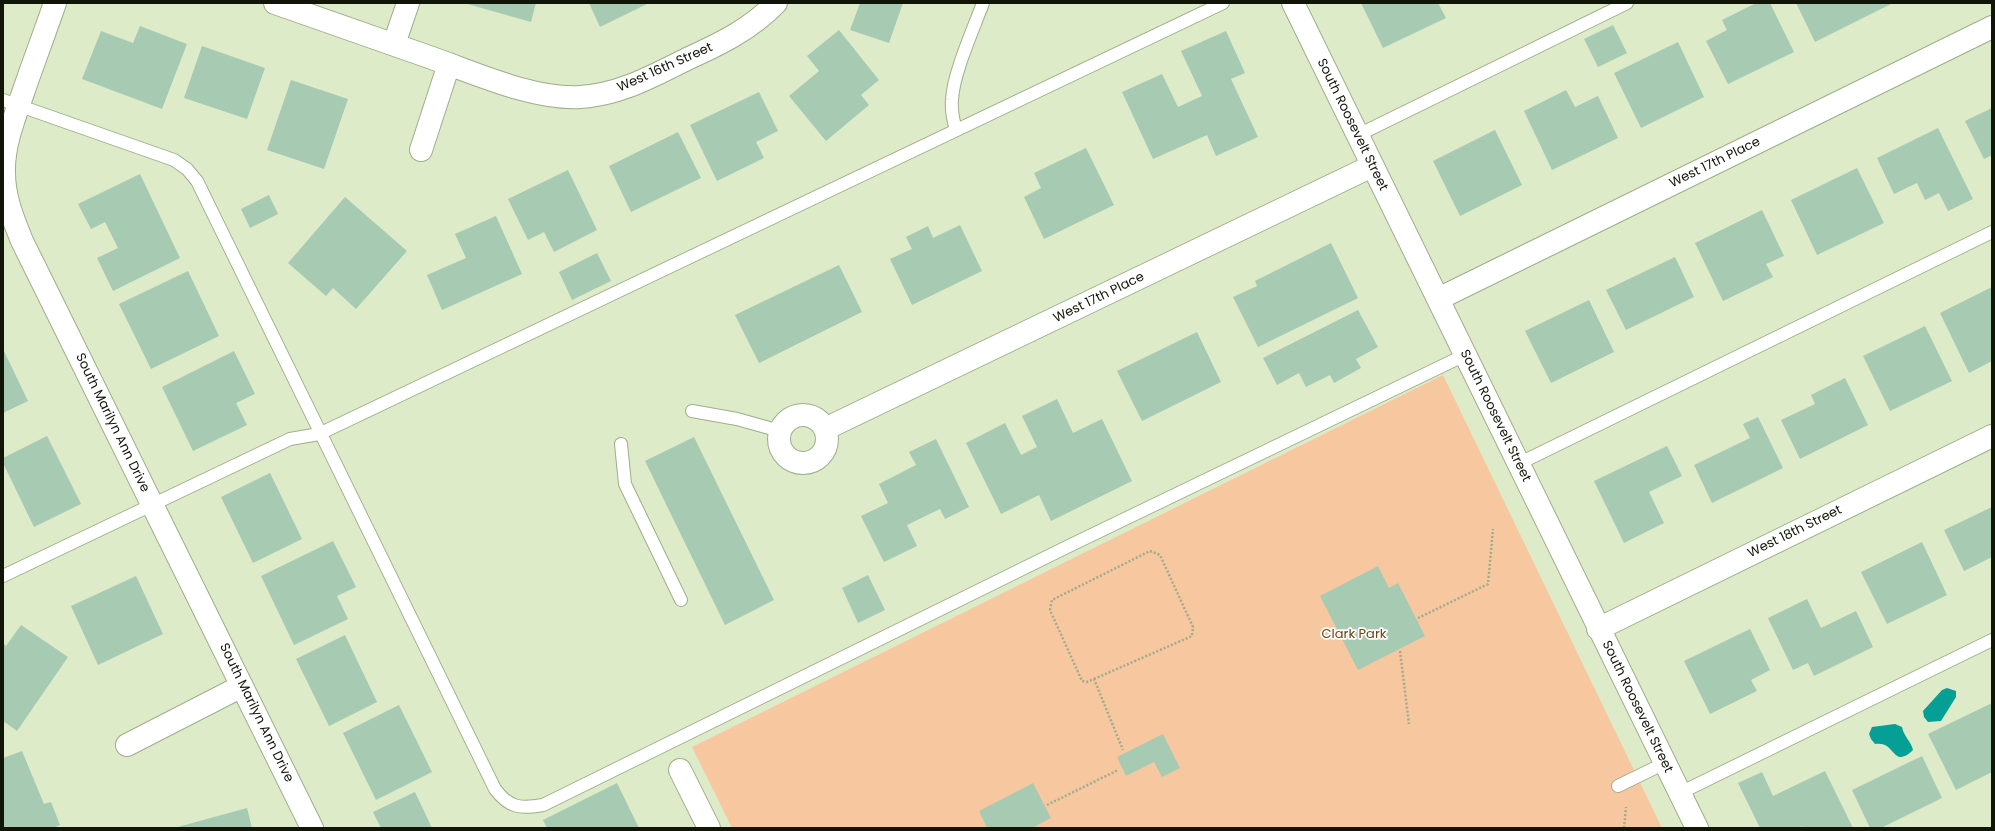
<!DOCTYPE html>
<html>
<head>
<meta charset="utf-8">
<style>
	body { margin:0 }
	#map { position:relative; width:1995px; height:831px; overflow:hidden; background:#ddebc8; font-family:Poppins,sans-serif }
	canvas { display:block }
	.frame { position:absolute; inset:0; border:4px solid #101508; pointer-events:none }
</style>
</head>
<body>
<div id="map">
<canvas width="1995" height="831"></canvas>
<div class="frame"></div>
</div>
<script>
const ctx = document.querySelector('canvas').getContext('2d');
ctx.lineJoin = 'round';
function paint(path, color) { ctx.fillStyle = color; ctx.fill(path, 'evenodd'); }
function strokePath(path, color, width, dash) { ctx.strokeStyle = color; ctx.lineWidth = width; ctx.lineCap = dash ? 'butt' : 'round'; ctx.setLineDash(dash || []); ctx.stroke(path); }
function write(font, color, halo, rows, align = 'center') {
  ctx.font = font + ' Poppins,sans-serif'; ctx.lineWidth = 3.5; ctx.setLineDash([]); ctx.textBaseline = 'middle'; ctx.strokeStyle = halo; ctx.fillStyle = color; for (const [text, x, y, turn = 0] of rows) {
    ctx.save(); ctx.translate(x, y); ctx.rotate((+turn || 0) * Math.PI / 180); ctx.textAlign = isNaN(turn) ? turn : align; if (halo) ctx.strokeText(text, 0, 0); ctx.fillText(text, 0, 0); ctx.restore();
  }
}
paint(new Path2D(`
	M 1443,375 L 1662,828 L 732,828 L 692,747 Z`), '#f7c8a0');
paint(new Path2D(`
	M 1947,688 L 1956,691 L 1956,697 L 1941,721 L 1928,722 L 1924,717 L 1923,711 L 1942,690 Z
	M 1895,724 L 1902,727 C 1904,737 1911,741 1913,750 C 1892,770 1896,740 1875,744 L 1871,739 L 1869,734 L 1872,727 Z`), '#069f96');
paint(new Path2D(`
	M 464,3 L 536,3 L 531,22 Z
	M 589,3 L 649,3 L 600,27 Z
	M 860,3 L 903,3 L 889,43 L 850,30 Z
	M 1361,3 L 1438,3 L 1446,18 L 1383,48 Z
	M 1756,3 L 1770,3 L 1794,52 L 1728,84 L 1706,41 L 1727,30 L 1722,20 Z
	M 1796,3 L 1891,3 L 1891,4 L 1815,42 Z
	M 1613,25 L 1627,53 L 1598,67 L 1584,39 Z
	M 140,26 L 187,44 L 162,109 L 82,79 L 101,31 L 133,43 Z
	M 839,30 L 879,80 L 861,95 L 869,105 L 826,141 L 789,96 L 819,71 L 807,56 Z
	M 1226,31 L 1245,73 L 1231,79 L 1258,137 L 1216,156 L 1207,135 L 1153,159 L 1122,92 L 1162,74 L 1178,107 L 1202,96 L 1181,51 Z
	M 1678,42 L 1704,97 L 1641,128 L 1614,73 Z
	M 202,46 L 265,68 L 247,119 L 184,98 Z
	M 291,80 L 348,99 L 324,169 L 267,150 Z
	M 1566,90 L 1575,107 L 1598,96 L 1618,138 L 1552,170 L 1524,111 Z
	M 759,92 L 778,131 L 756,142 L 764,158 L 717,181 L 690,125 Z
	M 1992,108 L 1992,155 L 1984,159 L 1965,121 Z
	M 1938,128 L 1973,199 L 1948,211 L 1939,193 L 1925,200 L 1917,183 L 1894,194 L 1877,158 Z
	M 1495,130 L 1522,185 L 1460,216 L 1433,161 Z
	M 678,132 L 701,178 L 631,212 L 609,166 Z
	M 1086,148 L 1114,205 L 1044,239 L 1024,197 L 1041,188 L 1034,173 Z
	M 1857,168 L 1884,223 L 1817,255 L 1791,200 Z
	M 568,170 L 597,230 L 554,252 L 544,232 L 528,240 L 508,199 Z
	M 140,174 L 180,258 L 113,291 L 97,258 L 118,248 L 105,222 L 91,229 L 78,204 Z
	M 269,195 L 278,214 L 250,228 L 241,209 Z
	M 345,197 L 407,251 L 356,309 L 333,288 L 326,296 L 288,263 Z
	M 1762,210 L 1784,256 L 1766,264 L 1773,277 L 1723,301 L 1695,243 Z
	M 496,216 L 522,274 L 442,310 L 427,275 L 466,258 L 455,234 Z
	M 960,225 L 982,271 L 912,305 L 890,259 L 912,249 L 906,237 L 928,226 L 933,238 Z
	M 1331,243 L 1358,298 L 1258,347 L 1233,297 L 1257,286 L 1255,281 Z
	M 597,253 L 611,281 L 572,300 L 559,272 Z
	M 1675,257 L 1694,297 L 1626,330 L 1606,290 Z
	M 839,265 L 862,312 L 759,363 L 735,315 Z
	M 188,271 L 219,336 L 151,369 L 119,304 Z
	M 1992,287 L 1992,361 L 1969,373 L 1940,313 Z
	M 1589,300 L 1614,352 L 1551,383 L 1525,331 Z
	M 1358,310 L 1378,347 L 1356,359 L 1361,368 L 1334,383 L 1330,375 L 1306,387 L 1299,373 L 1277,385 L 1263,358 Z
	M 1925,326 L 1952,381 L 1890,411 L 1863,356 Z
	M 1197,332 L 1221,382 L 1142,421 L 1117,371 Z
	M 3,349 L 28,401 L 3,413 Z
	M 234,351 L 255,394 L 236,403 L 247,425 L 193,451 L 162,387 Z
	M 1845,378 L 1868,425 L 1800,459 L 1781,420 L 1815,404 L 1811,395 Z
	M 1057,399 L 1073,433 L 1102,419 L 1132,481 L 1051,521 L 1039,495 L 1001,514 L 966,443 L 1005,423 L 1021,455 L 1037,447 L 1022,416 Z
	M 1758,417 L 1783,468 L 1712,503 L 1694,465 L 1750,438 L 1743,424 Z
	M 47,436 L 81,504 L 34,527 L 3,463 L 3,458 Z
	M 694,437 L 774,600 L 725,625 L 645,461 Z
	M 936,439 L 969,507 L 945,519 L 940,509 L 907,525 L 917,546 L 884,562 L 861,516 L 888,503 L 879,484 L 916,465 L 909,452 Z
	M 1667,446 L 1682,476 L 1649,492 L 1664,523 L 1624,543 L 1594,481 Z
	M 270,473 L 302,539 L 253,563 L 221,497 Z
	M 1992,507 L 1992,557 L 1964,571 L 1944,530 Z
	M 333,541 L 356,587 L 337,596 L 348,619 L 294,645 L 261,576 Z
	M 1922,542 L 1947,595 L 1887,624 L 1861,572 Z
	M 1378,566 L 1389,588 L 1398,583 L 1425,636 L 1358,670 L 1320,596 Z
	M 868,575 L 885,610 L 858,623 L 842,588 Z
	M 136,576 L 163,634 L 98,665 L 71,606 Z
	M 1807,599 L 1821,628 L 1856,611 L 1873,647 L 1814,676 L 1808,663 L 1793,670 L 1768,618 Z
	M 21,625 L 68,657 L 17,731 L 3,721 L 3,643 L 6,646 Z
	M 1750,629 L 1770,670 L 1751,680 L 1757,691 L 1710,714 L 1684,661 Z
	M 345,635 L 377,702 L 329,726 L 296,659 Z
	M 1992,703 L 1992,772 L 1956,790 L 1928,734 Z
	M 399,705 L 432,772 L 376,800 L 343,733 Z
	M 1163,734 L 1180,768 L 1162,777 L 1154,762 L 1126,776 L 1117,757 Z
	M 22,751 L 44,804 L 51,802 L 60,825 L 53,828 L 3,828 L 3,758 Z
	M 1922,756 L 1942,798 L 1881,828 L 1870,828 L 1852,790 Z
	M 1825,771 L 1853,828 L 1803,828 L 1802,826 L 1799,828 L 1760,828 L 1738,783 L 1762,772 L 1773,796 Z
	M 617,783 L 639,828 L 547,828 L 543,820 Z
	M 1033,783 L 1051,818 L 1032,828 L 987,828 L 979,811 Z
	M 415,792 L 432,828 L 381,828 L 373,812 Z
	M 247,808 L 252,828 L 174,828 Z`), '#a7cab3');
const lane = new Path2D(`
	M 3,100 L 174,160 L 187,169 L 197,181 L 495,789 C 509,808 521,809 543,805 L 1073,544 L 1465,355
	M 956,130 C 953,120 951,111 952,100 C 953,74 973,30 983,3
	M 1358,135 L 1627,3
	M 692,411 L 737,419 L 780,431
	M 621,444 L 625,484 L 681,600
	M 1518,464 L 1992,232
	M 3,576 L 290,439 L 319,434 L 1223,3
	M 1618,786 L 1665,763
	M 1680,793 L 1992,640`);
const street = new Path2D(`
	M 55,3 C 45,32 34,61 24,90 C 15,116 3,145 4,173 C 4,197 13,219 22,241 L 312,828
	M 275,3 C 327,21 379,39 432,58 C 475,73 534,100 580,97 C 619,95 653,76 687,59 C 720,44 751,29 776,3
	M 1293,3 L 1697,828
	M 394,44 L 408,3
	M 421,150 L 449,64
	M 1438,299 L 1992,27
	M779 439a24 24 0 1 1 48 0a24 24 0 1 1-48 0Z
	M 825,429 L 1372,166
	M 1598,629 L 1992,436
	M 127,745 L 242,686
	M 680,770 L 709,828`);
strokePath(lane, '#a0ad8c', 14);
strokePath(street, '#a0ad8c', 24);
strokePath(new Path2D(`
	M 1418,618 L 1488,584 L 1493,529
	M 1400,651 L 1409,724
	M 1094,679 L 1192,636 L 1193,627 L 1160,555 L 1150,551 L 1052,600 L 1050,610 L 1082,681 L 1087,682 L 1094,679 L 1123,750
	M 1047,805 L 1118,770
	M 1624,828 L 1626,807`), '#9faa8e', 2.5, [2, 2]);
strokePath(lane, '#fff', 12);
strokePath(street, '#fff', 22);
write('13px', '#101508', '#fff', [
	["West 16th Street",665,68,-24],
	["South Roosevelt Street",1352,125,64],
	["West 17th Place",1715,163,-26],
	["West 17th Place",1099,298,-26],
	["South Roosevelt Street",1495,416,64],
	["South Marilyn Ann Drive",112,423,64],
	["West 18th Street",1795,532,-26],
	["South Roosevelt Street",1637,707,64],
	["South Marilyn Ann Drive",256,713,64]
]);
write('13px', '#6e4315', '#fff', [
	["Clark Park",1354,635]
]);
</script>
</body>
</html>
